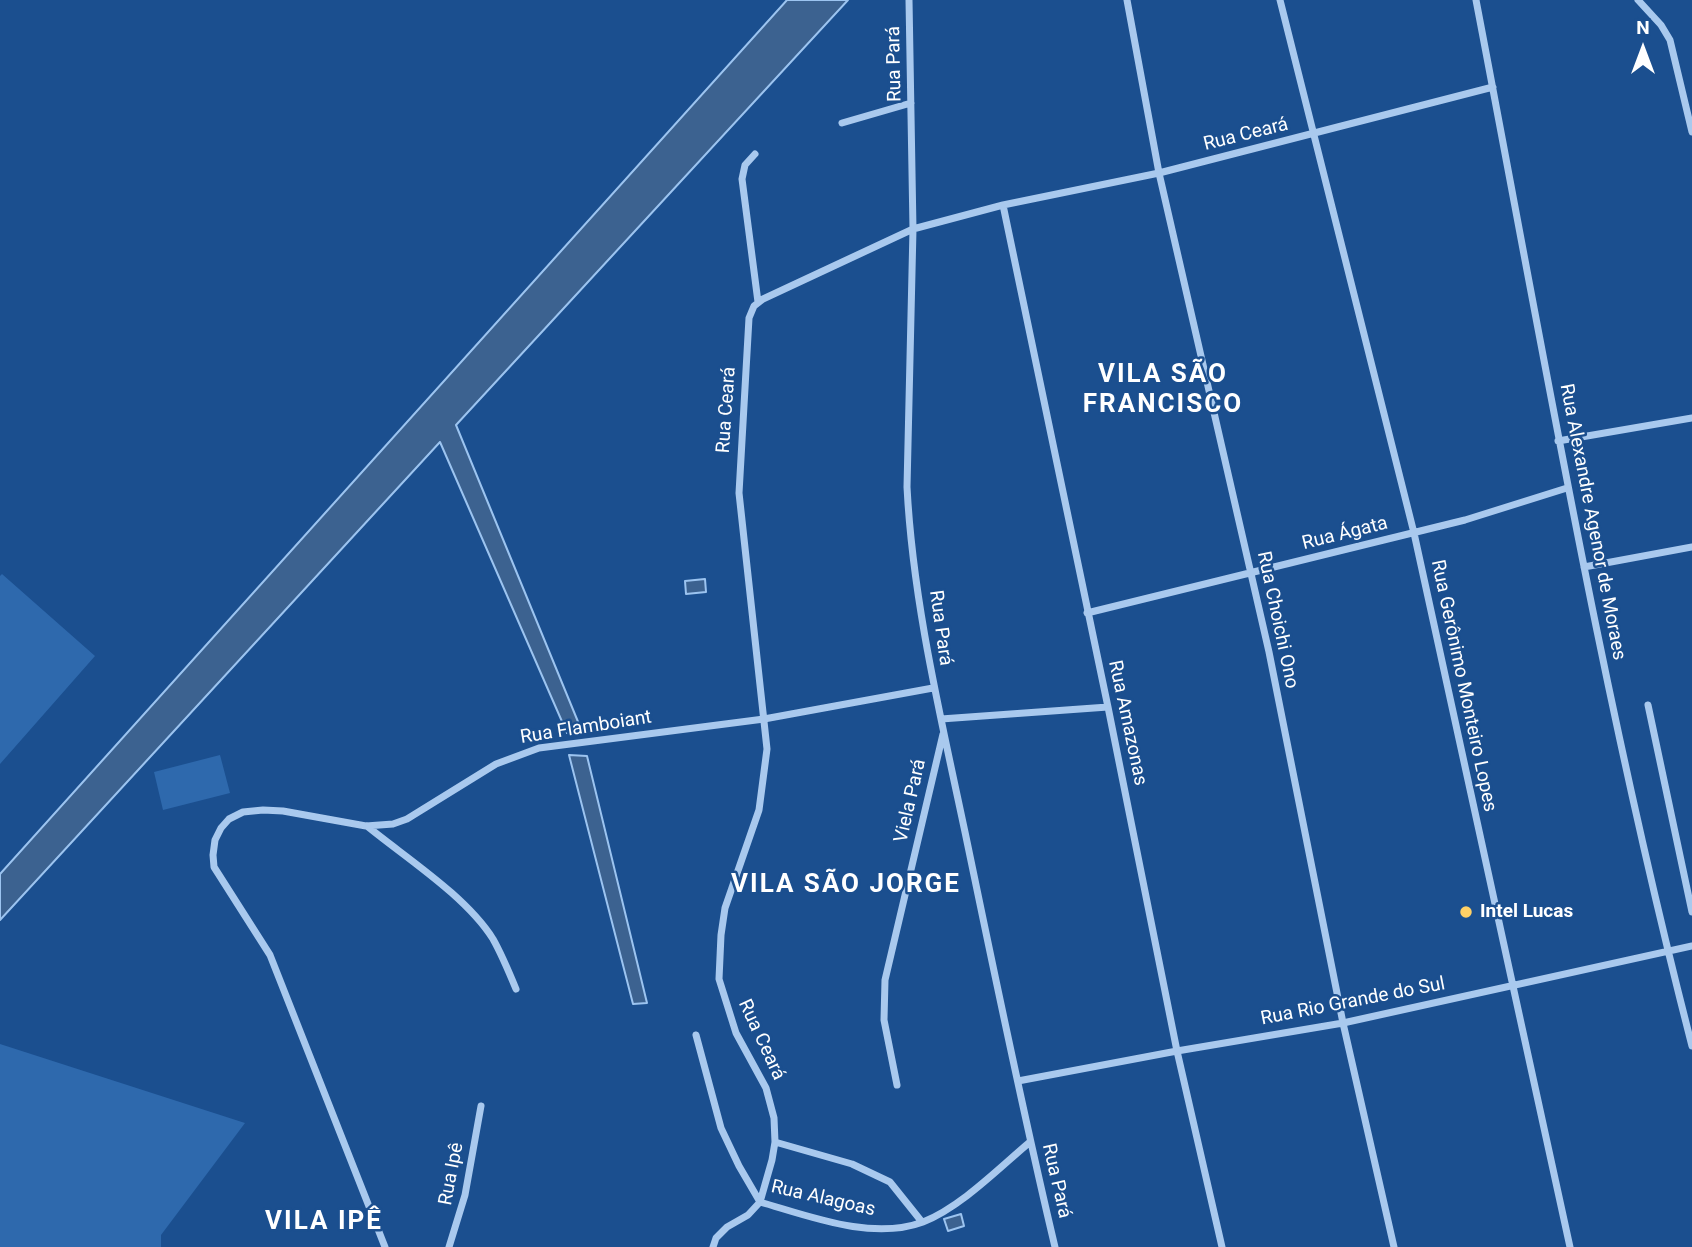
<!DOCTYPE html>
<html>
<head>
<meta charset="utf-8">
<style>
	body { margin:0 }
	#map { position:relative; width:1692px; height:1247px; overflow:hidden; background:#1b4f8f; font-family:Roboto,sans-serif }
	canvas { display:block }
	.north { position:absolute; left:1608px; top:14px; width:70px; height:70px; -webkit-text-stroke:5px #1b4f8f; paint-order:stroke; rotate:0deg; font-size:19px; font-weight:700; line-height:28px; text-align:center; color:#fff }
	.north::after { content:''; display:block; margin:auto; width:24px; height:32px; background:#fff; clip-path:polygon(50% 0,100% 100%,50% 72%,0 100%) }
</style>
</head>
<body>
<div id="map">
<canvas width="1692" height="1247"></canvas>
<div class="north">N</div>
</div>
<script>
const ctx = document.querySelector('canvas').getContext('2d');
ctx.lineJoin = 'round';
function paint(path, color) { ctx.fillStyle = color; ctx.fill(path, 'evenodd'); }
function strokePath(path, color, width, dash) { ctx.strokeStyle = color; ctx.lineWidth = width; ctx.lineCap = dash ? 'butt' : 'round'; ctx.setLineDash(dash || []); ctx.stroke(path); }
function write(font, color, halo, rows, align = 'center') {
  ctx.font = font + ' Roboto,sans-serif'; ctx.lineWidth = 5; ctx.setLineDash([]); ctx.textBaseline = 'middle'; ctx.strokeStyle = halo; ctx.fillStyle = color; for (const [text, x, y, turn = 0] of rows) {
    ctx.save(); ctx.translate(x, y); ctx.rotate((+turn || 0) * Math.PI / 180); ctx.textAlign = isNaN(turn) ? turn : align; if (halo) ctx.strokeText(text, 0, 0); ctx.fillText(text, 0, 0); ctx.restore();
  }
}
paint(new Path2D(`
	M 2,574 L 95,656 L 0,764 L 0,576 Z
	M 220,755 L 230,793 L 163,810 L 154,772 Z
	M 0,1044 L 245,1123 L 161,1235 L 161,1247 L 0,1247 Z`), '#2e69ad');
const water = new Path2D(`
	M 787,0 L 848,0 L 456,425 L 581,729 L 567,733 L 440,442 L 0,920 L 0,874 Z
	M 705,579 L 706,592 L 686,594 L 685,581 Z
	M 569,755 L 587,756 L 647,1003 L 633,1004 Z
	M 961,1214 L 964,1226 L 948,1231 L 944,1219 Z`);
paint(water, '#3c6290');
strokePath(water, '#9cc4f0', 2);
strokePath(new Path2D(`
	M 909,0 L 913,229 L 907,487 C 913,603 941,718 965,832 C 994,971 1022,1109 1055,1247
	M 1127,0 L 1159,173 L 1269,652 L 1343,1023 L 1394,1247
	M 1280,0 L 1414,533 L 1570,1247
	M 1476,0 C 1543,350 1603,702 1692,1046
	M 1638,0 L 1661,25 L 1670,40 L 1692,132
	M 842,123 L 911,103
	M 755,154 L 745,165 L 742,179 L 758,302
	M 1003,205 L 1108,707 L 1177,1051 L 1222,1247
	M 1558,441 L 1692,418
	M 1584,567 L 1692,547
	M 1087,613 L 1465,520 L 1567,488
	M 1648,705 L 1692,912
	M 941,719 L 1108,707
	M 367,826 C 406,858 466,896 493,939 C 502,955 509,972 516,989
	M 696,1035 L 721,1128 L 739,1166 L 760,1202 C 809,1216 872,1241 923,1222 C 961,1207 999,1168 1030,1142
	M 1018,1081 L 1177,1051 L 1343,1023 L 1692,946
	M 897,1085 L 884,1020 L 885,980 L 943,734
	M 775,1142 L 852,1164 L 890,1182 L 922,1222
	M 385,1247 L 270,955 L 214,867 L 213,855 L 215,840 L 221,828 L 229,819 L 243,812 L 263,810 L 283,811 L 366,826 L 393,824 L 407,819 L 496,764 L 539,748 L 764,719 L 933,688
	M 449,1247 L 465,1195 L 481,1106
	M 713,1247 L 716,1238 L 727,1227 L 748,1215 L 760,1202 L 772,1160 L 775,1142 L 774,1118 L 766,1088 L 736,1033 L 719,979 L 721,935 L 725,908 L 759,810 L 767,749 L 739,493 L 749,318 L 754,306 L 763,299 L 913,229 L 1003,205 L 1159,173 L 1493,87`), '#a9c9ee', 7);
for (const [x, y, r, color] of [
	[1466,912,7,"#ffd166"]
]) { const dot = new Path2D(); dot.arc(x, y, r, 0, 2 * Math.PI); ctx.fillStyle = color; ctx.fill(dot); strokePath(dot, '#1b4f8f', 2.5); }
write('19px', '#fff', '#1b4f8f', [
	["Rua Pará",895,64,-91],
	["Rua Ceará",1246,135,-14],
	["Rua Ceará",727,410,-86],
	["Rua Alexandre Agenor de Moraes",1592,522,79],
	["Rua Ágata",1345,534,-14],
	["Rua Choichi Ono",1277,620,78],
	["Rua Pará",940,628,82],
	["Rua Gerônimo Monteiro Lopes",1463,686,78],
	["Rua Amazonas",1127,723,78],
	["Rua Flamboiant",586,728,-9],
	["Viela Pará",911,801,-77],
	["Rua Rio Grande do Sul",1353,1002,-11],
	["Rua Ceará",761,1040,65],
	["Rua Ipê",452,1174,-79],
	["Rua Pará",1056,1181,77],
	["Rua Alagoas",823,1199,13]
]);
write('bold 19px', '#fff', '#1b4f8f', [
	["Intel Lucas",1480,912]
], 'left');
ctx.letterSpacing = '2px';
write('bold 26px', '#fff', '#1b4f8f', [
	["VILA SÃO",1163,375],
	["FRANCISCO",1163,405],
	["VILA SÃO JORGE",846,885],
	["VILA IPÊ",324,1222]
]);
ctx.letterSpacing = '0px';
</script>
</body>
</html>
